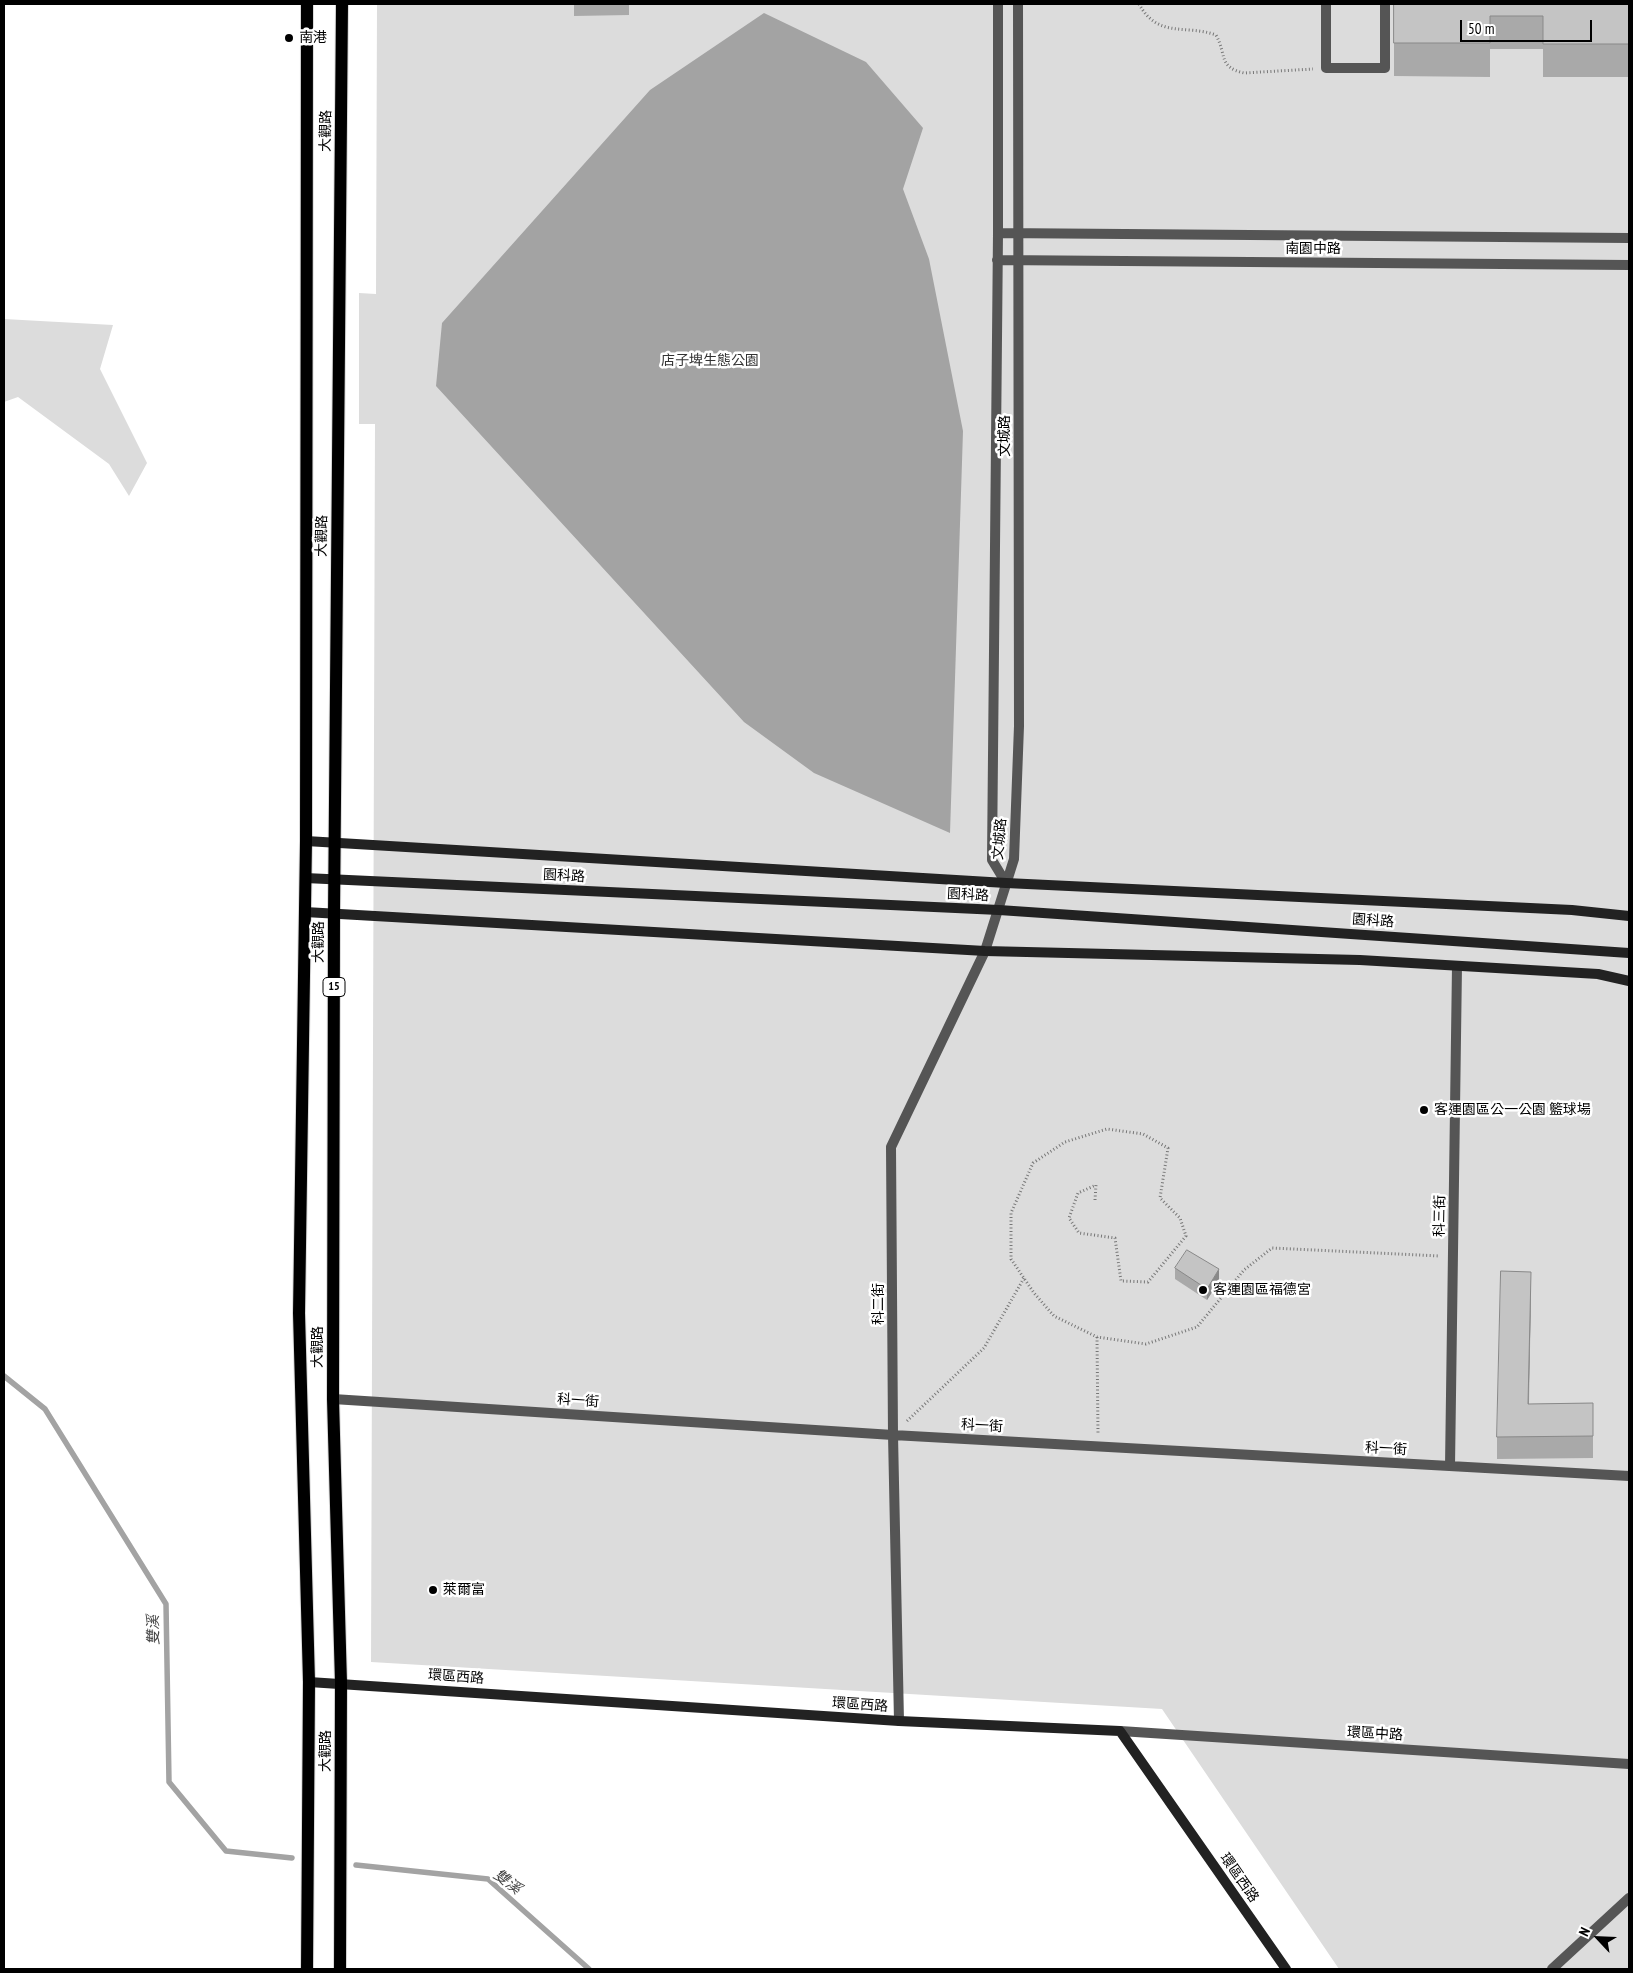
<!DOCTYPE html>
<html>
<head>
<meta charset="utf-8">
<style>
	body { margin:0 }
	#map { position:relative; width:1633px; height:1973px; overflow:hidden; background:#fff; font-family:"PT Sans Narrow",sans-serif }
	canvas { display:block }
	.frame { position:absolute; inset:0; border:5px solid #000; pointer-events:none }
	.north { position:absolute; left:1573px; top:1913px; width:50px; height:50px; -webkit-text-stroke:4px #fff; paint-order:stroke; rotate:295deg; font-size:14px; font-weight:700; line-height:20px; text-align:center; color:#000 }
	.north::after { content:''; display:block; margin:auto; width:18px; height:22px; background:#000; clip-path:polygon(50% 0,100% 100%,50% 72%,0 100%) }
	.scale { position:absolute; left:1460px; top:20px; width:132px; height:22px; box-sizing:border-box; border:2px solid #000; border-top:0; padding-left:6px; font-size:15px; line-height:18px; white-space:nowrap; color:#000; -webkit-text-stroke:4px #fff; paint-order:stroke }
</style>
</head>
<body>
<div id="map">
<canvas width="1633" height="1973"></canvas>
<div class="frame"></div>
<div class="north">N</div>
<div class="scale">50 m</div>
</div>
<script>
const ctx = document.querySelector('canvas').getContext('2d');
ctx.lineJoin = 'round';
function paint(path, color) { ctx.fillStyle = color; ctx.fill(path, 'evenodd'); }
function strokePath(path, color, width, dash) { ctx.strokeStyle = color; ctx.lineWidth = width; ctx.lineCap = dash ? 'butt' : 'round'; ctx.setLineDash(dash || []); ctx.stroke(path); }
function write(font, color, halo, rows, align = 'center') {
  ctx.font = font + ' "PT Sans Narrow","Noto Sans TC",sans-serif'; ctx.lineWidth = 5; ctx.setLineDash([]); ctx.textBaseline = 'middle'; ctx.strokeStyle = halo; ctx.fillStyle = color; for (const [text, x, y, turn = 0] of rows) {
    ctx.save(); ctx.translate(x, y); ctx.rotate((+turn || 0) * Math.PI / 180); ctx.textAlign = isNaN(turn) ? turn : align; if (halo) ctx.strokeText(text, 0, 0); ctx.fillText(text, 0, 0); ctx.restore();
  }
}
paint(new Path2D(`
	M 377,4 L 1629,4 L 1629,1969 L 1339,1969 L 1162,1709 L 371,1662 L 375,424 L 359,424 L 359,293 L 376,294 Z
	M 4,319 L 113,325 L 100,369 L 147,463 L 129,496 L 109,464 L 18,397 L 4,402 Z`), '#dcdcdc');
paint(new Path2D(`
	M 764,13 L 866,62 L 923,128 L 903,189 L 929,259 L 963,431 L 950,833 L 814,773 L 744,722 L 436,386 L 442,323 L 650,90 Z`), '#a3a3a3');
strokePath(new Path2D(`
	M 4,1376 L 45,1409 L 166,1604 L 169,1782 L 226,1851 L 292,1858
	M 356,1865 L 488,1879 L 589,1969`), '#a3a3a3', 5.5);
const primary = new Path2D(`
	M 307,1969 L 309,1682 L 299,1313 L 306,841 L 307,4
	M 340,1969 L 341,1683 L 333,1399 L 334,914 L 342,4`);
strokePath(primary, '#dbdbdb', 14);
strokePath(new Path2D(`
	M 1139,4 C 1158,39 1186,24 1216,35 C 1227,55 1218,67 1244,73 L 1313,69
	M 1095,1200 L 1096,1185 L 1078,1193 L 1069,1218 L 1079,1233 L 1115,1238 L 1121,1281 L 1148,1282 L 1186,1236 L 1180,1218 L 1160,1198 L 1168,1148 L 1143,1134 L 1107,1129 L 1065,1142 L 1033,1163 L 1011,1213 L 1011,1259 L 1034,1293 L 1054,1316 L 1097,1337 L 1146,1344 L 1197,1327 L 1244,1270 L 1272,1248 L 1440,1256
	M 1097,1337 L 1098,1434
	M 907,1421 L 984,1348 L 1024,1278`), '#777', 3, [1, 2.5]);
strokePath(new Path2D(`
	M 1326,4 L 1326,68 L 1385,68 L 1385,4
	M 1552,1969 L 1629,1898`), '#555', 10);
strokePath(new Path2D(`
	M 998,4 L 998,233 L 992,860 L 1006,883
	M 998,233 L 1629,238
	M 997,260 L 1629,265
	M 333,1399 L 893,1435 L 1629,1476
	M 1450,1466 L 1457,966
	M 899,1721 L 893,1435 L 891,1147 L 985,951 L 1014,859 L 1019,726 L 1018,4
	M 1120,1731 L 1629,1764`), '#555', 10);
strokePath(new Path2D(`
	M 306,841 L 1006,883 L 1572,910 L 1629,916
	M 305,878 L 999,910 L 1629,953
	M 305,912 L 985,951 L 1360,960 L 1598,974 L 1629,981
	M 309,1682 L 899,1721 L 1120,1731 L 1286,1969`), '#222', 10);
strokePath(primary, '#000', 12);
paint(new Path2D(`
	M 574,4 L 629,4 L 629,15 L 574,16 Z
	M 1394,4 L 1629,4 L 1629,77 L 1543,77 L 1543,49 L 1490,49 L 1490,77 L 1394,76 Z
	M 1175,1268 L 1219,1281 L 1207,1300 L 1175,1279 Z
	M 1531,1295 L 1529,1404 L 1593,1403 L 1593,1458 L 1497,1459 L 1497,1437 Z`), '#a9a9a9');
paint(new Path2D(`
	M 1219,1269 L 1219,1281 L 1207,1300 L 1207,1289 Z
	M 1531,1272 L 1531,1295 L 1528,1427 L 1528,1404 Z`), '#898989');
const building = new Path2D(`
	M 1394,4 L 1629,4 L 1629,44 L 1543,44 L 1543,16 L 1490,16 L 1490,43 L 1394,43 Z
	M 1187,1250 L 1219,1269 L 1207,1289 L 1175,1268 Z
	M 1501,1271 L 1531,1272 L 1528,1404 L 1593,1403 L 1593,1436 L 1497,1437 Z`);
paint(building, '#c4c4c4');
strokePath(building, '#898989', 1);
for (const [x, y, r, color] of [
	[289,38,5,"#000"],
	[1424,1110,5,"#000"],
	[1203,1290,5,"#000"],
	[433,1590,5,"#000"]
]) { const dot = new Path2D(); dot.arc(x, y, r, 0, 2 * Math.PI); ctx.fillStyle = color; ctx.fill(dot); strokePath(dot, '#fff', 2); }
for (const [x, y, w] of [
	[334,987,22]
]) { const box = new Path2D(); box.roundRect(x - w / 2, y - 9.5, w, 19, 4); ctx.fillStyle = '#fff'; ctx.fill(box); strokePath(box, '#000', 1); }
write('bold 12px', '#000', null, [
	["15",334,987]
]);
write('14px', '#000', '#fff', [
	["南港",299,38],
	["客運園區公一公園 籃球場",1434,1110],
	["客運園區福德宮",1213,1290],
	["萊爾富",443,1590]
], 'left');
write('14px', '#000', '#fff', [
	["大觀路",326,131,-89],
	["南園中路",1313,249],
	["文城路",1005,436,-90],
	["大觀路",322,536,-89],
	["文城路",1000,839,-85],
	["園科路",564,876,3],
	["園科路",968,895,3],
	["園科路",1373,921,4],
	["大觀路",319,942,-90],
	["科三街",1440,1216,-89],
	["科二街",879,1304,-90],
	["大觀路",318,1347,-90],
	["科一街",578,1401,4],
	["科一街",982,1426,3],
	["科一街",1386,1449,3],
	["環區西路",456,1677,4],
	["環區西路",860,1705,4],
	["環區中路",1375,1734,3],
	["大觀路",326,1751,-90],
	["環區西路",1239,1878,55]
]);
write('14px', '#333', '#fff', [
	["店子埤生態公園",710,361]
]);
write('italic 15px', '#444', '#fff', [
	["雙溪",154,1630,-91],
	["雙溪",507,1882,37]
]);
</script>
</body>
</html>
